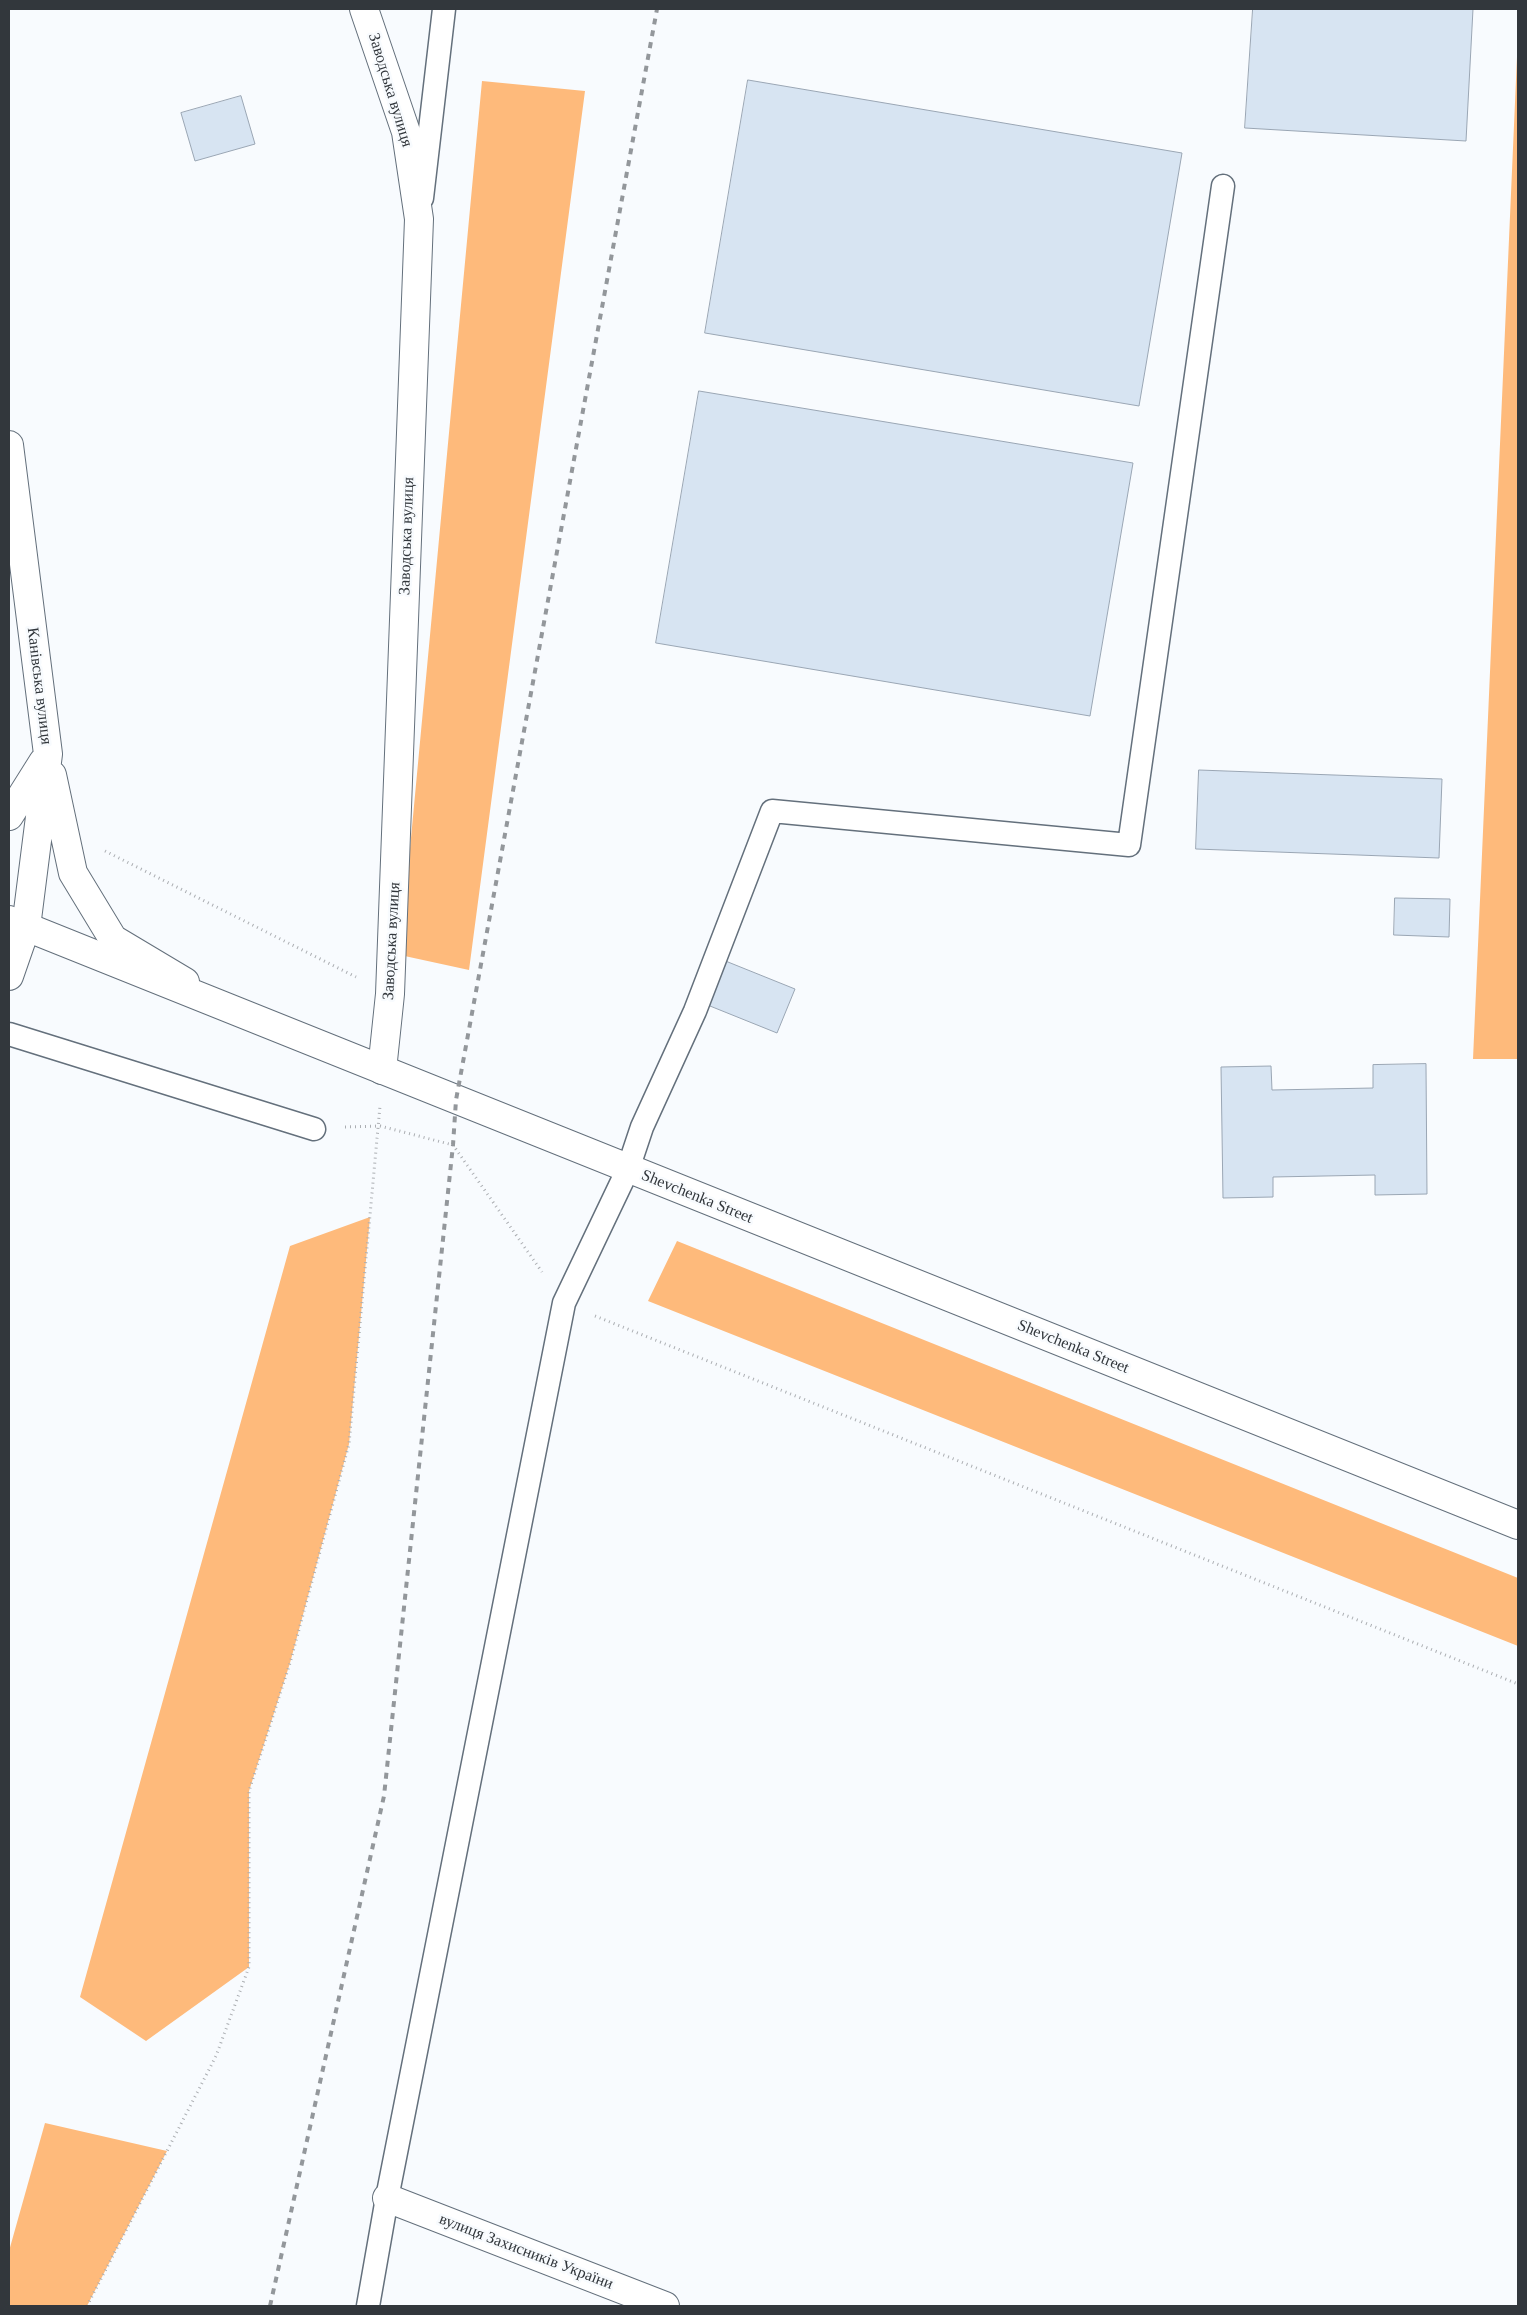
<!DOCTYPE html>
<html>
<head>
<meta charset="utf-8">
<style>
	body { margin:0 }
	#map { position:relative; width:1527px; height:2315px; overflow:hidden; background:#f8fbfe; font-family:"Times New Roman",serif }
	canvas { display:block }
	.frame { position:absolute; inset:0; border:10px solid #32373c; pointer-events:none }
</style>
</head>
<body>
<div id="map">
<canvas width="1527" height="2315"></canvas>
<div class="frame"></div>
</div>
<script>
const ctx = document.querySelector('canvas').getContext('2d');
ctx.lineJoin = 'round';
function paint(path, color) { ctx.fillStyle = color; ctx.fill(path, 'evenodd'); }
function strokePath(path, color, width, dash) { ctx.strokeStyle = color; ctx.lineWidth = width; ctx.lineCap = dash ? 'butt' : 'round'; ctx.setLineDash(dash || []); ctx.stroke(path); }
function write(font, color, halo, rows, align = 'center') {
  ctx.font = font + ' "Times New Roman",serif'; ctx.lineWidth = 5; ctx.setLineDash([]); ctx.textBaseline = 'middle'; ctx.strokeStyle = halo; ctx.fillStyle = color; for (const [text, x, y, turn = 0] of rows) {
    ctx.save(); ctx.translate(x, y); ctx.rotate((+turn || 0) * Math.PI / 180); ctx.textAlign = isNaN(turn) ? turn : align; if (halo) ctx.strokeText(text, 0, 0); ctx.fillText(text, 0, 0); ctx.restore();
  }
}
paint(new Path2D(`
	M 1518,34 L 1518,1059 L 1473,1059 Z
	M 482,81 L 585,91 L 469,970 L 400,955 Z
	M 370,1217 L 349,1444 L 290,1663 L 249,1791 L 249,1967 L 146,2041 L 80,1997 L 290,1246 Z
	M 677,1241 L 1518,1578 L 1518,1646 L 648,1301 Z
	M 45,2123 L 167,2151 L 87,2306 L 9,2306 L 9,2251 Z`), '#feba7b');
const building = new Path2D(`
	M 1253,9 L 1473,9 L 1466,141 L 1245,128 Z
	M 748,80 L 1182,153 L 1139,406 L 705,333 Z
	M 241,96 L 255,144 L 195,161 L 181,113 Z
	M 699,391 L 1133,463 L 1090,716 L 656,643 Z
	M 1199,770 L 1442,779 L 1439,858 L 1196,849 Z
	M 1395,898 L 1450,899 L 1449,937 L 1394,935 Z
	M 723,960 L 795,989 L 777,1033 L 705,1004 Z
	M 1426,1064 L 1427,1194 L 1375,1195 L 1375,1175 L 1273,1177 L 1273,1197 L 1223,1198 L 1221,1067 L 1271,1066 L 1272,1090 L 1373,1088 L 1373,1065 Z`);
paint(building, '#d7e4f2');
strokePath(building, '#9aa6b4', 1);
const lane = new Path2D(`
	M 422,198 L 444,9
	M 9,1034 L 314,1129
	M 368,2306 L 387,2198 L 564,1303 L 628,1169 L 642,1127 L 695,1011 L 772,811 L 1129,845 L 1223,186`);
const street = new Path2D(`
	M 364,9 L 406,132 L 419,219 L 390,994 L 382,1070
	M 9,445 L 48,754 L 26,927 L 9,976
	M 52,775 L 73,873 L 113,939 L 185,982
	M 9,816 L 43,762
	M 387,2198 L 665,2306`);
const secondary = new Path2D(`
	M 9,920 L 1518,1525`);
strokePath(lane, '#64707c', 25);
strokePath(street, '#64707c', 30);
strokePath(secondary, '#64707c', 30);
strokePath(new Path2D(`
	M 105,851 L 356,977
	M 345,1127 L 380,1126 L 453,1145 L 542,1272
	M 595,1316 L 1518,1684
	M 87,2306 L 216,2056 L 249,1967 L 249,1791 L 290,1663 L 349,1444 L 380,1106`), '#abaeb2', 3, [1, 4]);
strokePath(lane, '#fff', 22);
strokePath(street, '#fff', 28);
strokePath(secondary, '#fff', 28);
strokePath(new Path2D(`
	M 270,2306 L 384,1796 L 453,1145 L 456,1100 L 657,9`), '#93979b', 4, [6, 6]);
write('16px', '#32373c', '#f8fbfe', [
	["Заводська вулиця",390,90,73],
	["Заводська вулиця",407,536,-88],
	["Канівська вулиця",39,686,83],
	["Заводська вулиця",392,941,-87],
	["Shevchenka Street",697,1197,22],
	["Shevchenka Street",1073,1347,22],
	["вулиця Захисників України",526,2252,21]
]);
</script>
</body>
</html>
